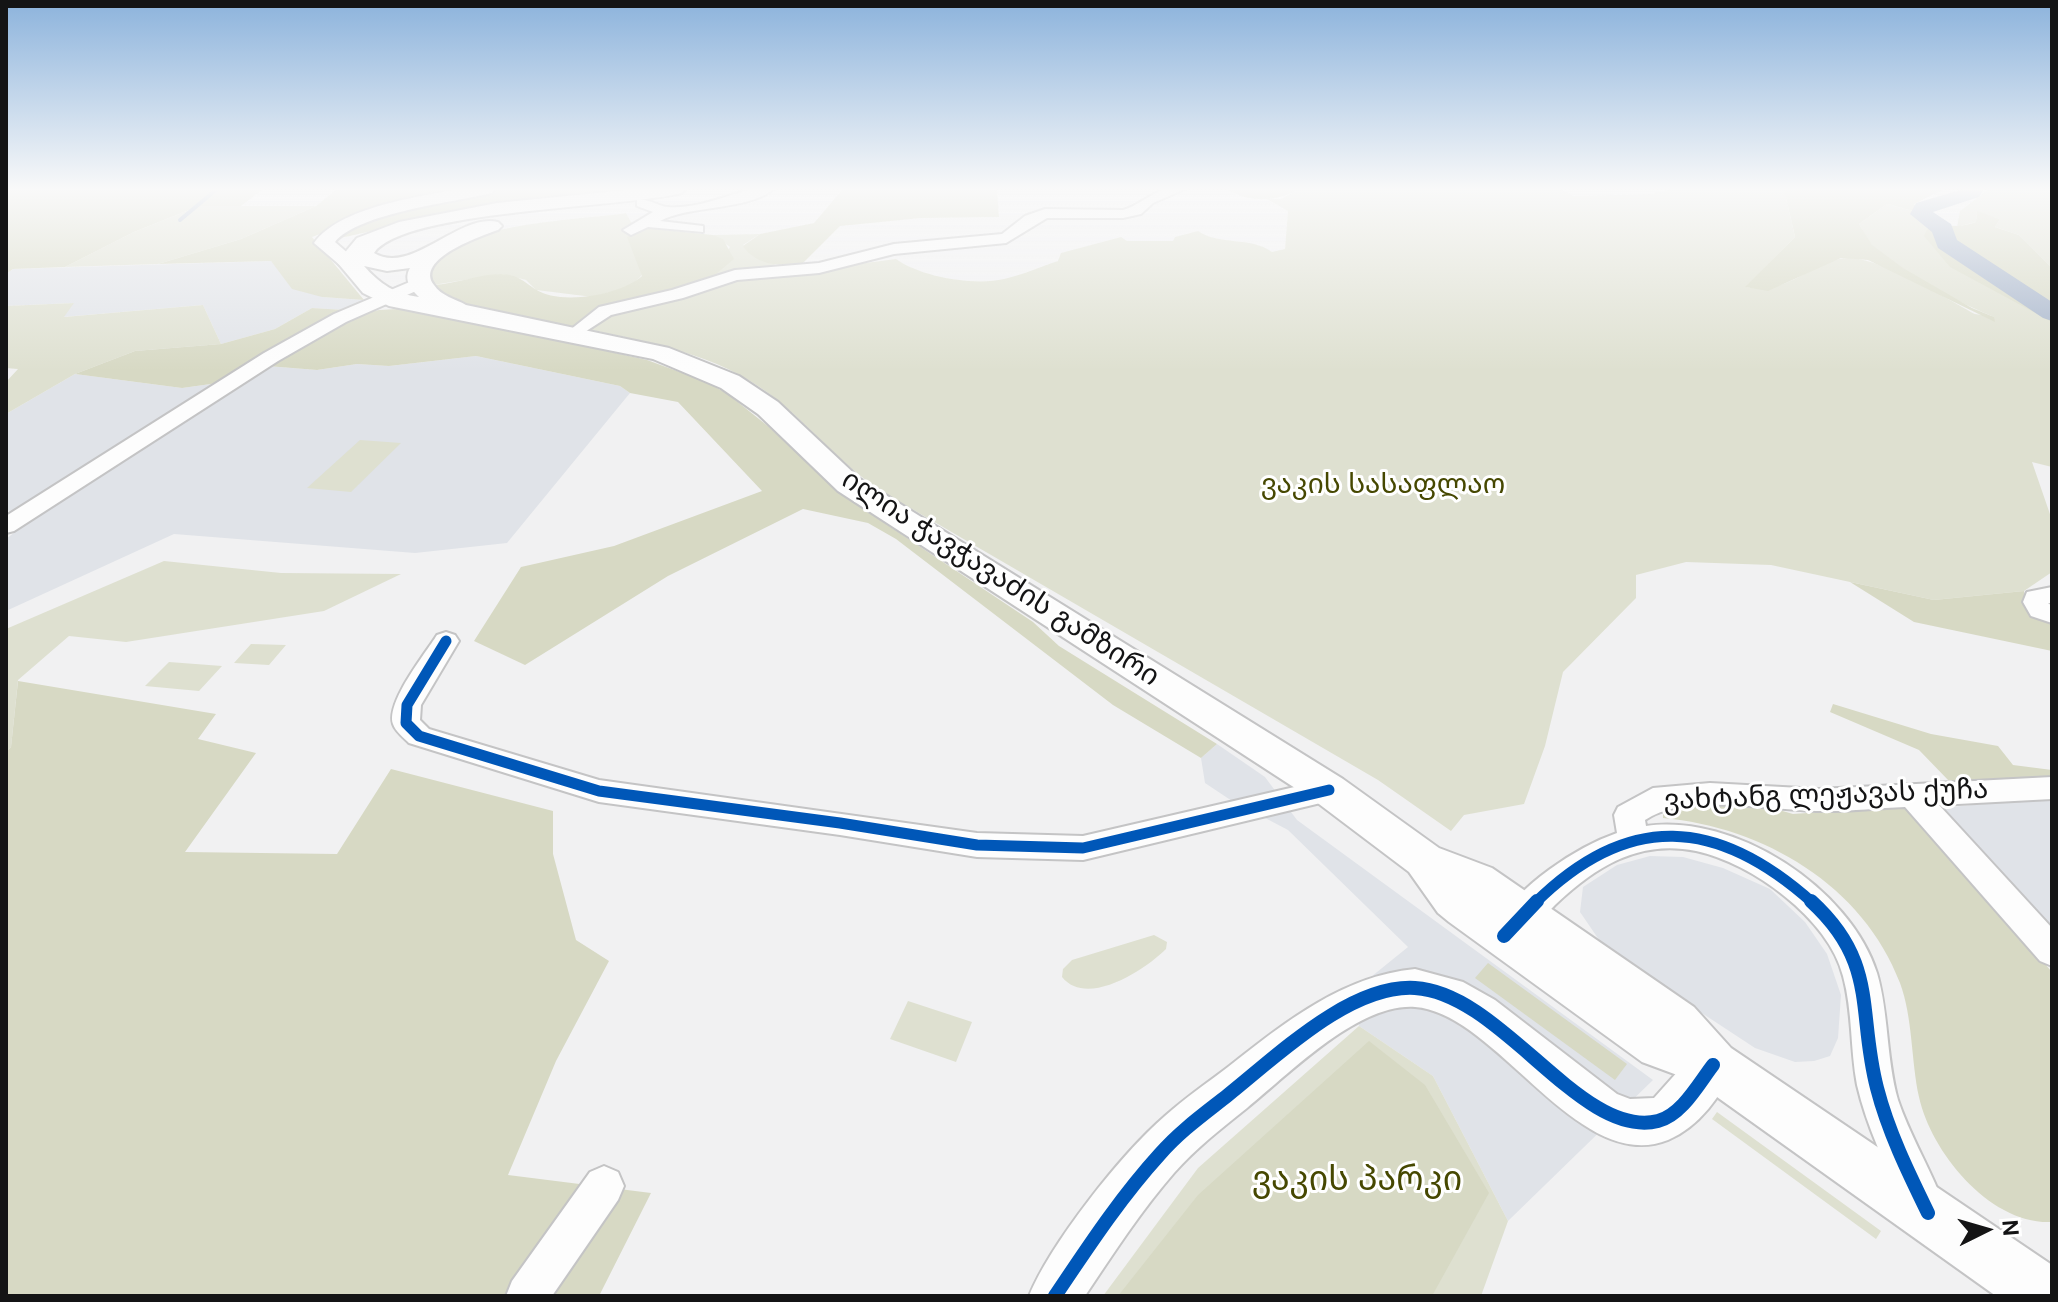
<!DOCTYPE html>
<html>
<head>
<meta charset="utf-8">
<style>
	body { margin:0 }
	#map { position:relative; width:2058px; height:1302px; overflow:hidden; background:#f1f1f2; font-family:"DM Sans",sans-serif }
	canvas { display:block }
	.frame { position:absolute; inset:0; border:8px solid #141415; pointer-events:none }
	.north { position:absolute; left:1946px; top:1190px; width:80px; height:80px; -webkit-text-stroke:6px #fff; paint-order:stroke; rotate:85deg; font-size:22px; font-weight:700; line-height:32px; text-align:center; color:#141415 }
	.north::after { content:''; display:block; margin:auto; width:28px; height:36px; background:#141415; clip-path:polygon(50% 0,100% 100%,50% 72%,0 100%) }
</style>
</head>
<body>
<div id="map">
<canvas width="2058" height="1302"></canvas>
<div class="frame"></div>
<div class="north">N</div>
</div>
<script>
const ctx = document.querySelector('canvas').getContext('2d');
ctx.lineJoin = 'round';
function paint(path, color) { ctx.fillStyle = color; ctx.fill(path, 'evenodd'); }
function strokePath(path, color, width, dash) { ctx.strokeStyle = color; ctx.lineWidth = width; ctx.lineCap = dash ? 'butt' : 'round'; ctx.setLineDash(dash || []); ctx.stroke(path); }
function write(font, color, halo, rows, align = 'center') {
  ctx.font = font + ' "DM Sans","Noto Sans Georgian",sans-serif'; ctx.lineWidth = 6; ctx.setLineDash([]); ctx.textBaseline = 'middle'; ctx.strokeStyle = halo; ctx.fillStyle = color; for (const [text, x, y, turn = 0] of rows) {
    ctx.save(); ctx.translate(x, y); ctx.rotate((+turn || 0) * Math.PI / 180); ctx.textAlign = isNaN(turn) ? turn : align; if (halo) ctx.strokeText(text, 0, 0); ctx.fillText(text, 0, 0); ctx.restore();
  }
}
paint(new Path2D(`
	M 271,261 L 322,297 L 364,300 L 345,310 L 312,308 L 275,329 L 221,344 L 203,305 L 63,317 L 73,303 L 6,306 L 6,274 L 13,269 Z
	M 476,356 L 620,386 L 630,393 L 507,543 L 415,553 L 174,534 L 6,611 L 6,539 L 37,515 L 267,366 L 317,370 L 357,364 L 389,366 Z
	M 75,374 L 182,388 L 218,383 L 18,512 L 6,510 L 6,414 Z
	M 1217,744 L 1265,777 L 1297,820 L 1653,1080 L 1508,1221 L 1433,1076 L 1359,1026 L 1361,985 L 1408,947 L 1288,830 L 1229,799 L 1205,783 L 1201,758 Z
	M 2052,798 L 2052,933 L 1939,808 Z
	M 1650,856 L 1683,857 L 1723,868 L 1770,889 L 1805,922 L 1827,954 L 1841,995 L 1838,1038 L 1830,1056 L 1814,1061 L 1795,1062 L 1755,1048 L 1606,950 L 1580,912 L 1583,887 L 1617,865 Z`), '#e0e3e8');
paint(new Path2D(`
	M 1300,189 L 1559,189 L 1574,196 L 1651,194 L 1673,189 L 1784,189 L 1795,237 L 1746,287 C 1786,294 1803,269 1839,259 C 1871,250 1945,298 1975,314 L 1994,317 C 1962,304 1896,271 1872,246 C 1867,240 1863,230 1859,224 L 1887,204 L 1921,213 L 1935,223 L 1928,227 L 2052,322 L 2052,467 L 2032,462 L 2052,520 L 2052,572 L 2024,591 L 1934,600 L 1771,565 L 1686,562 L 1636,575 L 1636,598 L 1563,672 L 1545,746 L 1524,804 L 1464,815 L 1451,831 L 1378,780 L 881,491 C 839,463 810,425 771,395 C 717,354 652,343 587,329 L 610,312 L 729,281 L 896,259 C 921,277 974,286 1004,279 C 1022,275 1040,267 1058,261 L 1061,253 L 1121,237 L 1127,241 L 1173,241 L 1175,237 L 1198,231 C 1220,246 1250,236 1272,252 L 1285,249 L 1288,211 L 1267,199 L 1281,199 Z
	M 1989,189 L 2052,189 L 2052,268 L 2019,235 L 1995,227 L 2000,219 L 1977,212 L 1976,222 L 1957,227 L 1960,211 Z
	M 199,206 L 316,206 L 241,239 L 158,264 L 65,267 L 134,232 Z
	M 626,213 L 636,231 L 632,245 L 642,275 L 631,286 L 593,297 L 536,290 L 526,280 L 502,274 L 433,285 C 415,222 590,220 626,213 Z
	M 760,234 L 743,245 L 777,266 L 806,266 L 704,284 L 730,247 L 713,235 Z
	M 74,303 L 64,317 L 203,305 L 221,344 L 135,351 L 75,374 L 6,414 L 6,382 L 18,369 L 6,368 L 6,306 Z
	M 360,440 L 401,443 L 351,492 L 307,488 Z
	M 164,561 L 281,573 L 401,574 L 324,611 L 126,642 L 69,636 L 18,680 L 11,747 L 6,752 L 6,629 Z
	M 251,644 L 286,645 L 269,665 L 234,663 Z
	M 169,662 L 222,666 L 199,691 L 145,686 Z
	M 1154,935 L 1167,942 L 1166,949 C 1145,970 1087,1008 1062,977 L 1063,969 L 1072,960 Z
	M 908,1001 L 972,1022 L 956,1062 L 890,1039 Z
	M 1359,1026 L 1433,1076 L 1508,1221 L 1481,1296 L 1103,1296 L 1198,1168 Z
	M 1717,1112 L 1881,1231 L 1876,1239 L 1712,1119 Z`), '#dee0d0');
paint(new Path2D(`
	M 6,189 L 263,189 L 241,206 L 199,206 L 134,232 L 65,267 L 13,269 L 6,274 Z
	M 337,189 L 462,189 L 385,210 L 312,237 L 364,300 L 322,297 L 292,289 L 271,261 L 158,264 L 241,239 L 316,206 Z
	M 492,189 L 665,189 L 643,195 L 432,218 L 340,238 C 355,213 461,196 492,189 Z
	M 837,189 L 997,189 L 999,217 L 921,218 L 840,226 L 802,264 C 779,266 757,266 743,246 L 760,234 L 814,223 L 842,190 Z
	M 1226,189 L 1300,189 C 1276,202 1250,203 1226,189 Z
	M 1784,189 L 1944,189 L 1914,204 L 1921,213 L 1887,204 L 1859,224 L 1872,245 L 1903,268 L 1972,308 L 1994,317 L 1995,322 L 1868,260 L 1841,258 L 1768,291 L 1745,287 L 1795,237 Z
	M 1977,211 L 2000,219 L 1995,227 L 2019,235 L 2052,268 L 2052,322 L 1950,267 L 1924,236 C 1931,218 1940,226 1956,226 C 1962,226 1970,224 1976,222 Z
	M 645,228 L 713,235 L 723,239 L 734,259 L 704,284 L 634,301 L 576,328 L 458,303 L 433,285 C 456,284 479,274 501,274 C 519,275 523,281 535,289 C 560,306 621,295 642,276 L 627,237 Z
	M 312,308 L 345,310 L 218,383 L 182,388 L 75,374 L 135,351 L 221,344 L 275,329 Z
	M 414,308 L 647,360 L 707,382 L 729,395 L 769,427 L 844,496 L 1033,622 L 1059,646 L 1217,744 L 1201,758 L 1113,705 L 896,539 L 868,523 L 803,509 L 668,576 L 525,665 L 474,641 L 521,567 L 614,546 L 762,491 L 678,402 L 630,393 L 620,386 L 476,356 L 389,366 L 357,364 L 317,370 L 267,366 L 354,316 L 379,310 Z
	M 1850,582 L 1934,600 L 2024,591 L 2029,610 L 2052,623 L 2052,651 L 1914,622 Z
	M 18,681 L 216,714 L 198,739 L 256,753 L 185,852 L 337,854 L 391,769 L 553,811 L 553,854 L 576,940 L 609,961 L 556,1061 L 508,1175 L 651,1193 L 599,1296 L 6,1296 L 6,752 L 11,747 Z
	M 1833,704 L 1931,734 L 1998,746 L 2013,765 L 2052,770 L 2052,780 L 1950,782 L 1919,750 L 1830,712 Z
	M 1713,804 L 1765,806 L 1793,814 L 1906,806 L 2052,972 L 2052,1222 C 1990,1225 1931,1152 1919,1097 C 1911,1061 1913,1018 1900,983 C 1863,885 1763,827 1663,818 L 1663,809 Z
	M 1488,963 L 1627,1064 L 1615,1080 L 1475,978 Z
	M 1369,1041 L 1425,1085 L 1489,1193 L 1432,1296 L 1118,1296 L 1198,1195 Z`), '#d7d9c4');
strokePath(new Path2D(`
	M 180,220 L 217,189`), '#a3b2c9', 4);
paint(new Path2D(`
	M 1964,189 L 1984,189 L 1979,197 L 1933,212 L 1951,224 L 1957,240 L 2052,302 L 2052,321 L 2043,318 L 1938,248 L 1932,232 L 1910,214 L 1916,203 Z`), '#a3b2c9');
const minor = new Path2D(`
	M 752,189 L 774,189 C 747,211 689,205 660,221 L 703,226 L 703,232 L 648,227 L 631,235 L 623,230 L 653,212 L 637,206 L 637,200 C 649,198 657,206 668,207 C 696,209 726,196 752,189 Z
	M 1165,189 L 1185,189 L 1153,203 L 1141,214 L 1123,218 L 1047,218 L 1006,243 L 894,254 L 819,273 L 737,280 L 683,298 L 611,315 L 574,339 L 565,334 L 599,307 L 672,290 L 735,270 L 819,263 L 894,244 L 1002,234 L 1025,216 L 1045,209 L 1123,210 C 1135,207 1151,194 1165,189 Z
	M 419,278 L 425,279 L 427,283 L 425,287 L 346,322 L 278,361 L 14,531 L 6,533 L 6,516 L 264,353 L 334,314 Z
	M 2052,587 L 2052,603 L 2048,603 L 2052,606 L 2052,623 L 2031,616 L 2023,602 L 2027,592 Z
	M 446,632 L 455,635 L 459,641 L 421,705 L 420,720 L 429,729 L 599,780 L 977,833 L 1083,836 L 1329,779 L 1339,782 L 1344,790 L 1339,798 L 1329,801 L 1083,860 L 977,857 L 840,835 L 599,802 L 409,743 C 404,738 395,731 393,724 C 386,702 425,654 437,635 Z
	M 2052,777 L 2052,799 L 1939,805 L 2052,928 L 2052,966 L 2040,961 L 1905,807 C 1876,808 1846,812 1817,811 C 1768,810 1686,792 1645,820 L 1646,826 C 1735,813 1850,888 1877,973 C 1889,1014 1886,1058 1898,1100 C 1909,1133 1927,1163 1940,1195 L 1934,1209 L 1920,1215 L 1906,1209 C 1887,1169 1867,1128 1857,1085 C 1850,1049 1853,1012 1843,976 C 1829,919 1752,863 1696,851 C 1639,839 1595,867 1555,905 C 1546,914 1536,928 1525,935 C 1517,940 1511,938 1502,935 L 1498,925 C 1516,886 1577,847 1617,833 L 1614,815 L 1618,807 L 1653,788 L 1710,783 L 1819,789 Z
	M 604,1166 L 618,1172 L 624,1186 L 618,1200 L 552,1296 L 506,1296 L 512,1281 L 590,1172 Z`);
const tertiary = new Path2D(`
	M 460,189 L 495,189 L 492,193 C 455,202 358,213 335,242 L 358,262 L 355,266 L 341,266 L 314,243 C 340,207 417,197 460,189 Z
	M 1415,969 L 1463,982 L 1495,1000 L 1617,1094 L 1630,1099 L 1654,1098 L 1697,1050 L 1713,1044 L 1729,1050 L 1735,1065 C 1722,1095 1699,1127 1668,1140 C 1578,1176 1497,1013 1415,1007 C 1358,1003 1288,1075 1247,1108 C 1221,1129 1196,1148 1174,1173 C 1141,1211 1113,1254 1085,1296 L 1029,1296 C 1051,1243 1121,1154 1165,1116 C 1185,1098 1207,1083 1228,1067 C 1284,1023 1342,976 1415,969 Z`);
const secondary = new Path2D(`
	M 636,189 L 685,189 L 682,193 C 624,208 402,210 374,253 C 411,276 460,212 498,222 L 502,226 L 498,230 C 481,236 414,259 434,285 C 441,296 456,299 466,305 L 669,348 L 739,376 L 778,402 L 860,479 L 1343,779 L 1439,848 L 1492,868 L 1694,1007 L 1731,1048 L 2052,1265 L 2052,1296 L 1996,1296 L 1696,1082 L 1642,1062 L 1449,922 L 1438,913 L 1409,872 L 1315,801 L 838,491 L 758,414 L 721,388 L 653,359 L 389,306 L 363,293 L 337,262 L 357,238 L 399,222 L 497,203 ZM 364,266 L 387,271 L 410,268 C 403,280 411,289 419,297 C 395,294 380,284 364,266 Z`);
strokePath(minor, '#c4c4c5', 4);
strokePath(tertiary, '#c4c4c5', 4);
strokePath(secondary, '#c4c4c5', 4);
paint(minor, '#fdfdfd');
paint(tertiary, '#fdfdfd');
paint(secondary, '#fdfdfd');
strokePath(new Path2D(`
	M 446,641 L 407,705 L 406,723 L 419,736 L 599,791 L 840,823 L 977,845 L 1083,848 L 1329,790
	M 1535,903 C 1628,811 1717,817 1813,903`), '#0057b8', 11);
strokePath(new Path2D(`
	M 1811,901 C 1879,963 1857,1012 1877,1088 C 1888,1131 1908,1172 1928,1213
	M 1504,936 L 1537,901
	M 1055,1296 C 1088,1247 1120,1198 1160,1154 C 1180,1131 1204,1114 1228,1095 C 1276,1057 1350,984 1415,988 C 1502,993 1581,1140 1658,1121 C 1682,1115 1699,1083 1713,1065`), '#0057b8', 14);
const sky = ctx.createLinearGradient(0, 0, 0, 371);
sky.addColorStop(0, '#8cb3dc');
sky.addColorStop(0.51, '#f9f9f9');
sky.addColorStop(1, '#f9f9f900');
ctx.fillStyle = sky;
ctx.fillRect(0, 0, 2058, 371);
write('28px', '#464801', '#fff', [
	["ვაკის სასაფლაო",1383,486]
]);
write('28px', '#141415', '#fff', [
	["ილია ჭავჭავაძის გამზირი",1000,579,33],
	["ვახტანგ ლეჟავას ქუჩა",1826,796,-2]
]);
write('34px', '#464801', '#fff', [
	["ვაკის პარკი",1357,1181]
]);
</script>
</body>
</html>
